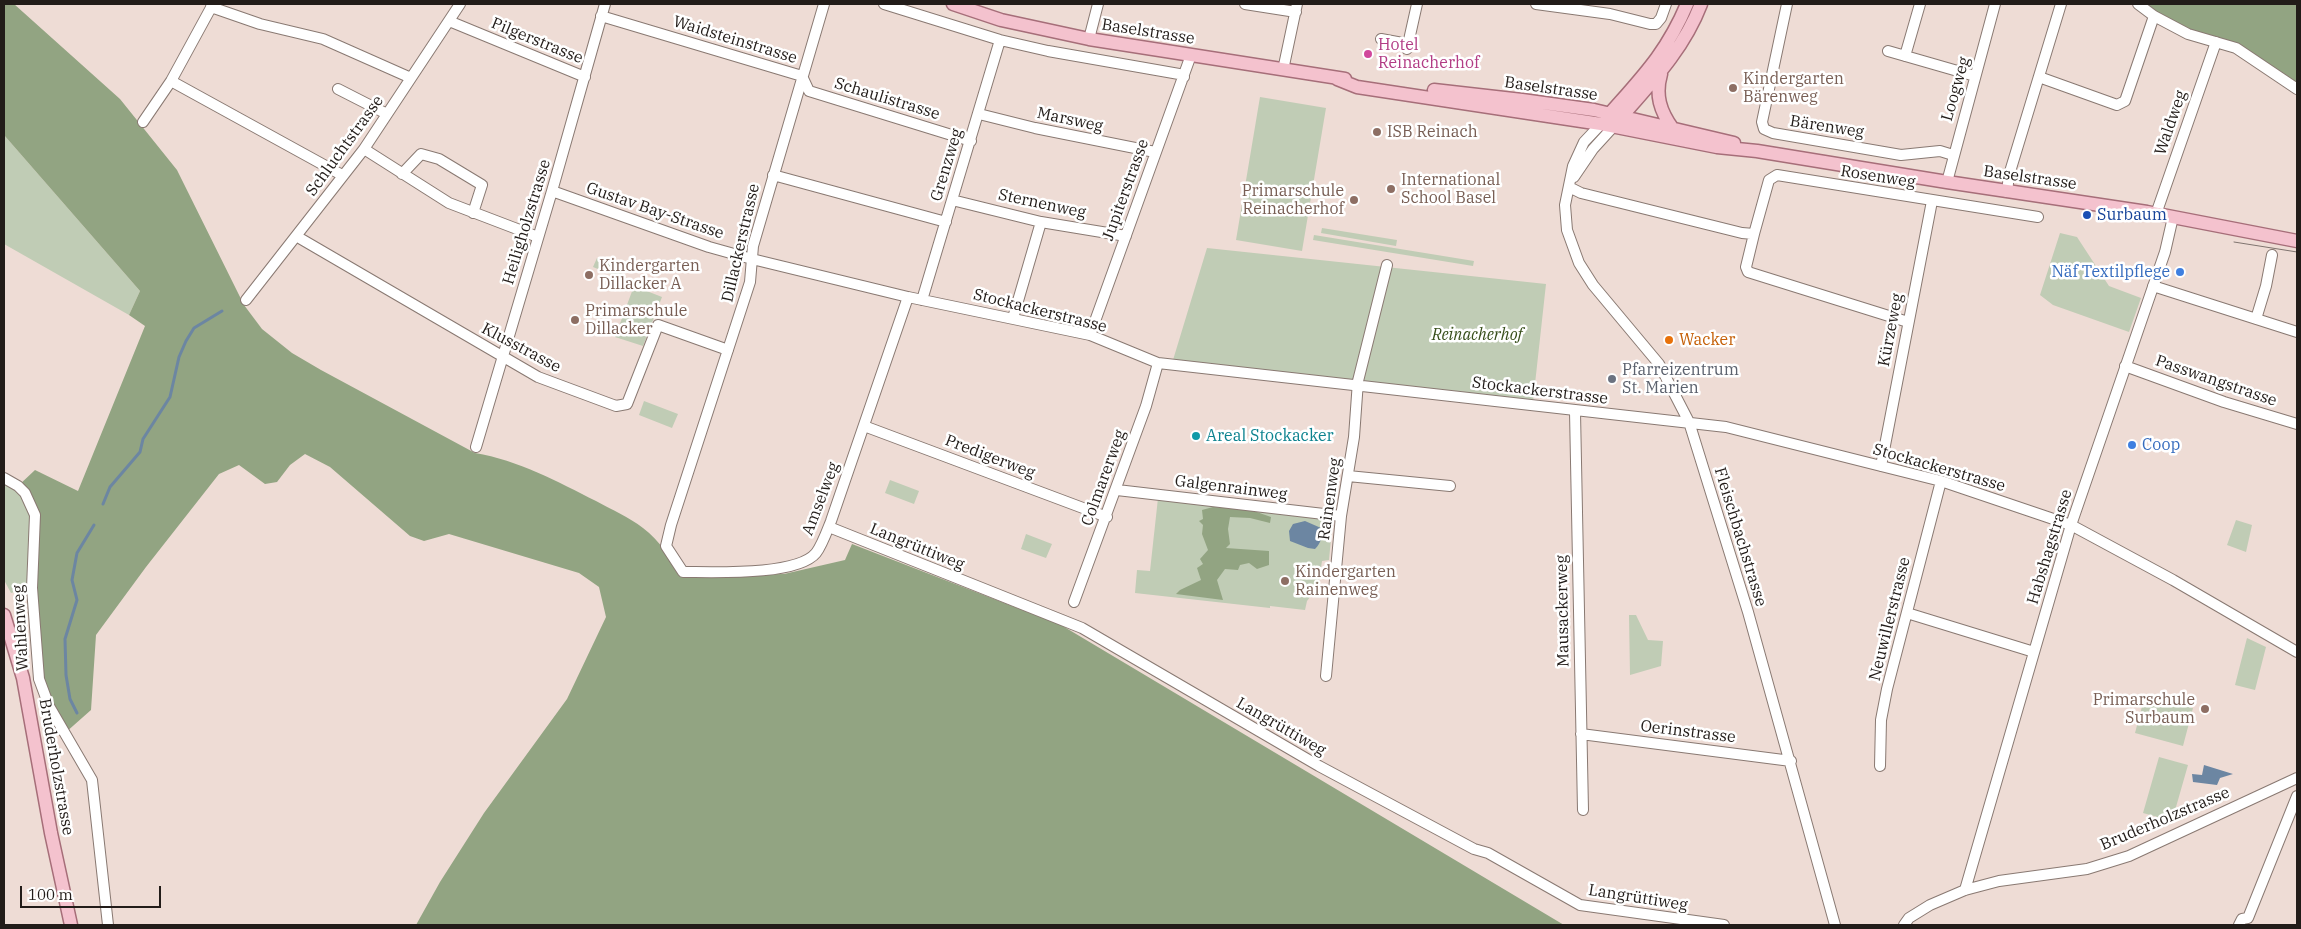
<!DOCTYPE html>
<html>
<head>
<meta charset="utf-8">
<style>
	body { margin:0 }
	#map { position:relative; width:2301px; height:929px; overflow:hidden; background:#eedcd5; font-family:"IBM Plex Serif",serif }
	canvas { display:block }
	.frame { position:absolute; inset:0; border:5px solid #221c19; pointer-events:none }
	.scale { position:absolute; left:20px; top:886px; width:141px; height:22px; box-sizing:border-box; border:2px solid #221c19; border-top:0; padding-left:6px; font-size:15px; line-height:18px; white-space:nowrap; color:#221c19; -webkit-text-stroke:4px #fff; paint-order:stroke }
</style>
</head>
<body>
<div id="map">
<canvas width="2301" height="929"></canvas>
<div class="frame"></div>
<div class="scale">100 m</div>
</div>
<script>
const ctx = document.querySelector('canvas').getContext('2d');
ctx.lineJoin = 'round';
function paint(path, color) { ctx.fillStyle = color; ctx.fill(path, 'evenodd'); }
function strokePath(path, color, width, dash) { ctx.strokeStyle = color; ctx.lineWidth = width; ctx.lineCap = dash ? 'butt' : 'round'; ctx.setLineDash(dash || []); ctx.stroke(path); }
function write(font, color, halo, rows, align = 'center') {
  ctx.font = font + ' "IBM Plex Serif",serif'; ctx.lineWidth = 5; ctx.setLineDash([]); ctx.textBaseline = 'middle'; ctx.strokeStyle = halo; ctx.fillStyle = color; for (const [text, x, y, turn = 0] of rows) {
    ctx.save(); ctx.translate(x, y); ctx.rotate((+turn || 0) * Math.PI / 180); ctx.textAlign = isNaN(turn) ? turn : align; if (halo) ctx.strokeText(text, 0, 0); ctx.fillText(text, 0, 0); ctx.restore();
  }
}
paint(new Path2D(`
	M 1260,97 L 1326,108 L 1302,251 L 1236,240 Z
	M 4,135 L 140,291 L 129,315 L 4,244 Z
	M 1322,228 L 1397,240 L 1396,246 L 1321,233 Z
	M 2060,233 L 2077,237 L 2109,286 L 2141,298 L 2129,332 L 2053,305 L 2040,295 Z
	M 1314,235 L 1474,261 L 1473,266 L 1313,240 Z
	M 1207,248 L 1546,284 L 1533,402 L 1465,392 L 1173,360 Z
	M 597,258 L 624,268 L 620,278 L 593,267 Z
	M 634,286 L 662,297 L 643,346 L 615,337 Z
	M 644,401 L 678,414 L 672,428 L 639,415 Z
	M 4,478 L 18,486 L 35,515 L 32,588 L 11,593 L 4,580 Z
	M 890,480 L 919,491 L 914,504 L 885,493 Z
	M 1158,498 L 1333,517 L 1329,560 L 1322,561 L 1318,587 L 1307,601 L 1305,610 L 1270,606 L 1270,608 L 1135,593 L 1137,570 L 1150,571 Z
	M 2236,520 L 2252,525 L 2246,552 L 2227,545 Z
	M 1026,534 L 1052,544 L 1046,558 L 1021,549 Z
	M 1629,615 L 1636,615 L 1648,640 L 1663,641 L 1661,666 L 1630,675 Z
	M 2247,638 L 2266,647 L 2255,690 L 2235,685 Z
	M 2145,695 L 2193,708 L 2183,746 L 2135,733 Z
	M 2159,757 L 2188,765 L 2172,821 L 2143,813 Z`), '#c0ccb5');
paint(new Path2D(`
	M 4,4 L 14,4 L 120,99 L 177,170 L 244,305 L 262,329 L 292,353 L 321,370 L 475,453 C 518,460 558,482 596,501 C 612,510 629,517 643,528 C 660,541 671,558 681,576 L 784,574 L 845,560 L 852,544 L 1061,625 L 1564,925 L 416,925 L 440,882 L 484,813 L 567,699 L 606,617 L 599,587 L 579,573 L 449,534 L 424,541 L 410,536 L 330,467 L 305,454 L 290,465 L 277,482 L 265,484 L 239,465 L 219,474 L 146,567 L 96,635 L 91,710 L 65,733 L 39,679 L 35,515 L 18,486 L 35,470 L 78,491 L 145,326 L 129,315 L 140,291 L 4,135 Z
	M 2138,4 L 2297,4 L 2297,89 L 2255,59 L 2188,34 Z
	M 1213,507 L 1251,510 L 1271,517 L 1270,523 L 1250,518 L 1230,517 L 1228,529 L 1230,544 L 1226,548 L 1269,551 L 1269,565 L 1257,569 L 1249,563 L 1240,565 L 1238,570 L 1225,569 L 1217,580 L 1223,600 L 1176,594 L 1180,590 L 1201,580 L 1197,568 L 1203,564 L 1200,559 L 1208,550 L 1202,534 L 1203,525 L 1199,521 L 1203,519 L 1202,510 Z`), '#92a482');
paint(new Path2D(`
	M 1305,521 L 1321,528 C 1323,536 1321,543 1315,549 L 1308,548 L 1290,541 L 1289,531 L 1293,524 Z
	M 2204,765 L 2233,774 L 2220,778 L 2217,785 L 2193,782 L 2192,774 L 2202,775 Z`), '#6c86a2');
strokePath(new Path2D(`
	M 103,504 L 110,487 L 140,452 L 143,439 L 170,397 L 179,357 L 186,341 L 194,328 L 222,311
	M 77,713 L 70,699 L 66,675 L 65,639 L 77,600 L 72,580 L 77,553 L 94,525`), '#6c86a2', 3);
const minor = new Path2D(`
	M 824,4 L 753,246 L 750,282 L 671,525 L 666,546 L 683,572 C 713,572 797,576 816,553 C 822,545 827,531 831,521 L 908,297
	M 884,4 L 1000,40 L 1048,51 L 1179,74 L 1184,77
	M 1245,4 L 1296,12
	M 1536,4 L 1610,14 L 1650,24 L 1656,24 L 1661,18 L 1666,4
	M 1787,4 L 1762,122 L 1764,129 L 1773,133 L 1901,155 L 1940,151 L 1953,155
	M 2138,4 L 2154,16 L 2188,34 L 2236,48 L 2297,89
	M 211,7 L 260,24 L 323,39 L 411,78
	M 601,16 L 802,76 L 809,91 L 971,141
	M 449,21 L 585,77
	M 1089,39 L 1098,4
	M 1381,39 L 1408,44
	M 1407,49 L 1417,4
	M 1888,51 L 1975,76
	M 1905,56 L 1920,4
	M 1283,70 L 1297,4
	M 2039,77 L 2117,105 L 2125,101 L 2154,16
	M 171,81 L 342,175
	M 338,89 L 387,114
	M 979,114 L 1035,128 L 1155,152
	M 143,122 L 171,81 L 213,4
	M 1601,124 L 1584,142 L 1573,166 L 1565,205 L 1567,230 L 1579,263 L 1593,285 L 1659,364 L 1689,422 L 1748,612 L 1835,925
	M 364,149 L 449,203 L 538,237
	M 402,174 L 421,154 L 439,159 L 482,185 L 473,213
	M 773,175 L 946,222
	M 1574,177 L 1593,149 L 1614,126
	M 1947,182 L 1995,4
	M 1569,187 L 1581,193 L 1742,233 L 1754,234 L 1769,180 L 1777,175 L 2038,217
	M 552,191 L 709,247 L 752,259 L 908,297 L 1090,335 L 1158,363 L 1726,427 L 1881,466 L 1941,481 L 2071,525 L 2173,580 L 2297,652
	M 2007,192 L 2009,175 L 2061,4
	M 952,200 L 1041,222 L 1126,236
	M 2156,214 L 2216,42
	M 1754,234 L 1746,267 L 1748,272 L 1908,322
	M 296,236 L 538,377 L 616,406 L 627,404 L 658,325 L 728,350
	M 2153,286 L 2297,332
	M 246,300 L 364,149 L 460,4
	M 922,300 L 1000,40
	M 1013,318 L 1041,222
	M 2256,319 L 2266,286 L 2272,255
	M 1090,335 L 1191,55
	M 2125,366 L 2224,402 L 2297,424
	M 1575,412 L 1583,810
	M 864,426 L 1107,517
	M 476,447 L 552,191 L 605,4
	M 1881,466 L 1932,201
	M 1348,476 L 1450,486
	M 4,478 L 18,486 L 25,493 L 35,515 L 32,588 L 39,679 L 49,706 L 92,780 L 108,925
	M 1117,490 L 1341,516
	M 829,527 L 1082,628 L 1319,766 L 1474,849 L 1488,853 L 1580,905 L 1724,925
	M 1074,602 L 1146,406 L 1158,363
	M 1907,613 L 2034,652
	M 1326,676 L 1341,516 L 1354,437 L 1358,381 L 1387,265
	M 1581,734 L 1791,761
	M 1880,766 L 1881,720 L 1887,689 L 1941,481
	M 1965,890 L 2071,525 L 2165,252 L 2173,217
	M 1904,925 L 1909,918 L 1930,905 L 1965,890 L 1999,881 L 2087,869 L 2129,856 L 2297,778
	M 2239,925 L 2242,919 L 2248,918 L 2297,796`);
const major = new Path2D(`
	M 953,4 L 1001,20 L 1089,39 L 1345,79
	M 1661,74 C 1655,95 1660,111 1673,129
	M 1337,79 L 1357,87 L 1601,124 L 1717,147 L 1757,151 L 1947,182 L 2147,212 L 2297,241
	M 1434,90 L 1522,100 L 1594,110 L 1734,143
	M 1606,118 C 1641,78 1666,54 1687,4
	M 1617,122 C 1649,85 1683,51 1701,4
	M 4,615 L 23,678 L 51,833 L 71,925`);
strokePath(minor, '#897972', 12);
strokePath(major, '#a66e79', 15);
strokePath(minor, '#fff', 10);
strokePath(major, '#f4c2ce', 12);
strokePath(new Path2D(`
	M 2234,242 L 2297,252`), '#7f746f', 1);
for (const [x, y, r, color] of [
	[1368,54,5,"#d1479c"],
	[1733,88,5,"#8d6e63"],
	[1377,132,5,"#8d6e63"],
	[1391,189,5,"#8d6e63"],
	[1354,200,5,"#8d6e63"],
	[2087,215,5,"#1a4fb4"],
	[2180,272,5,"#3f7fe0"],
	[589,275,5,"#8d6e63"],
	[575,320,5,"#8d6e63"],
	[1669,340,5,"#e8710a"],
	[1612,379,5,"#6b7280"],
	[1196,436,5,"#0f9aa8"],
	[2132,445,5,"#3f7fe0"],
	[1285,581,5,"#8d6e63"],
	[2205,709,5,"#8d6e63"]
]) { const dot = new Path2D(); dot.arc(x, y, r, 0, 2 * Math.PI); ctx.fillStyle = color; ctx.fill(dot); strokePath(dot, '#fff', 2); }
write('16px', '#221c19', '#fff', [
	["Baselstrasse",1148,32,9],
	["Waidsteinstrasse",735,40,17],
	["Pilgerstrasse",537,41,22],
	["Baselstrasse",1551,89,8],
	["Loogweg",1956,89,-74],
	["Schaulistrasse",887,99,17],
	["Marsweg",1070,120,12],
	["Waldweg",2171,123,-71],
	["Bärenweg",1827,127,9],
	["Schluchtstrasse",345,146,-54],
	["Grenzweg",947,165,-73],
	["Rosenweg",1878,177,9],
	["Baselstrasse",2030,178,8],
	["Jupiterstrasse",1126,190,-70],
	["Sternenweg",1042,204,12],
	["Gustav Bay-Strasse",655,211,19],
	["Heiligholzstrasse",527,222,-73],
	["Dillackerstrasse",741,243,-77],
	["Stockackerstrasse",1040,311,14],
	["Kürzeweg",1891,330,-79],
	["Klusstrasse",521,348,28],
	["Passwangstrasse",2216,381,19],
	["Stockackerstrasse",1540,391,7],
	["Predigerweg",990,457,21],
	["Stockackerstrasse",1939,468,16],
	["Colmarerweg",1104,478,-70],
	["Galgenrainweg",1231,488,7],
	["Amselweg",821,499,-69],
	["Rainenweg",1330,499,-82],
	["Fleischbachstrasse",1740,537,73],
	["Langrüttiweg",917,547,22],
	["Habshagstrasse",2050,547,-73],
	["Mausackerweg",1563,611,-91],
	["Neuwillerstrasse",1890,619,-76],
	["Wahlenweg",21,628,-93],
	["Langrüttiweg",1281,727,30],
	["Oerinstrasse",1688,732,7],
	["Bruderholzstrasse",56,767,80],
	["Bruderholzstrasse",2165,819,-23],
	["Langrüttiweg",1638,898,9]
]);
write('16px', '#b23c85', '#fff', [
	["Hotel",1378,45],
	["Reinacherhof",1378,63]
], 'left');
write('16px', '#785e54', '#fff', [
	["Kindergarten",1743,79],
	["Bärenweg",1743,97],
	["ISB Reinach",1387,132],
	["International",1401,180],
	["School Basel",1401,198],
	["Primarschule",1344,191,"right"],
	["Reinacherhof",1344,209,"right"],
	["Kindergarten",599,266],
	["Dillacker A",599,284],
	["Primarschule",585,311],
	["Dillacker",585,329],
	["Kindergarten",1295,572],
	["Rainenweg",1295,590],
	["Primarschule",2195,700,"right"],
	["Surbaum",2195,718,"right"]
], 'left');
write('16px', '#164399', '#fff', [
	["Surbaum",2097,215]
], 'left');
write('16px', '#366cbe', '#fff', [
	["Näf Textilpflege",2170,272],
	["Coop",2142,445,"left"]
], 'right');
write('italic 16px', '#374e1a', '#fff', [
	["Reinacherhof",1477,335]
]);
write('16px', '#c56008', '#fff', [
	["Wacker",1679,340]
], 'left');
write('16px', '#5b616d', '#fff', [
	["Pfarreizentrum",1622,370],
	["St. Marien",1622,388]
], 'left');
write('16px', '#0d838f', '#fff', [
	["Areal Stockacker",1206,436]
], 'left');
</script>
</body>
</html>
